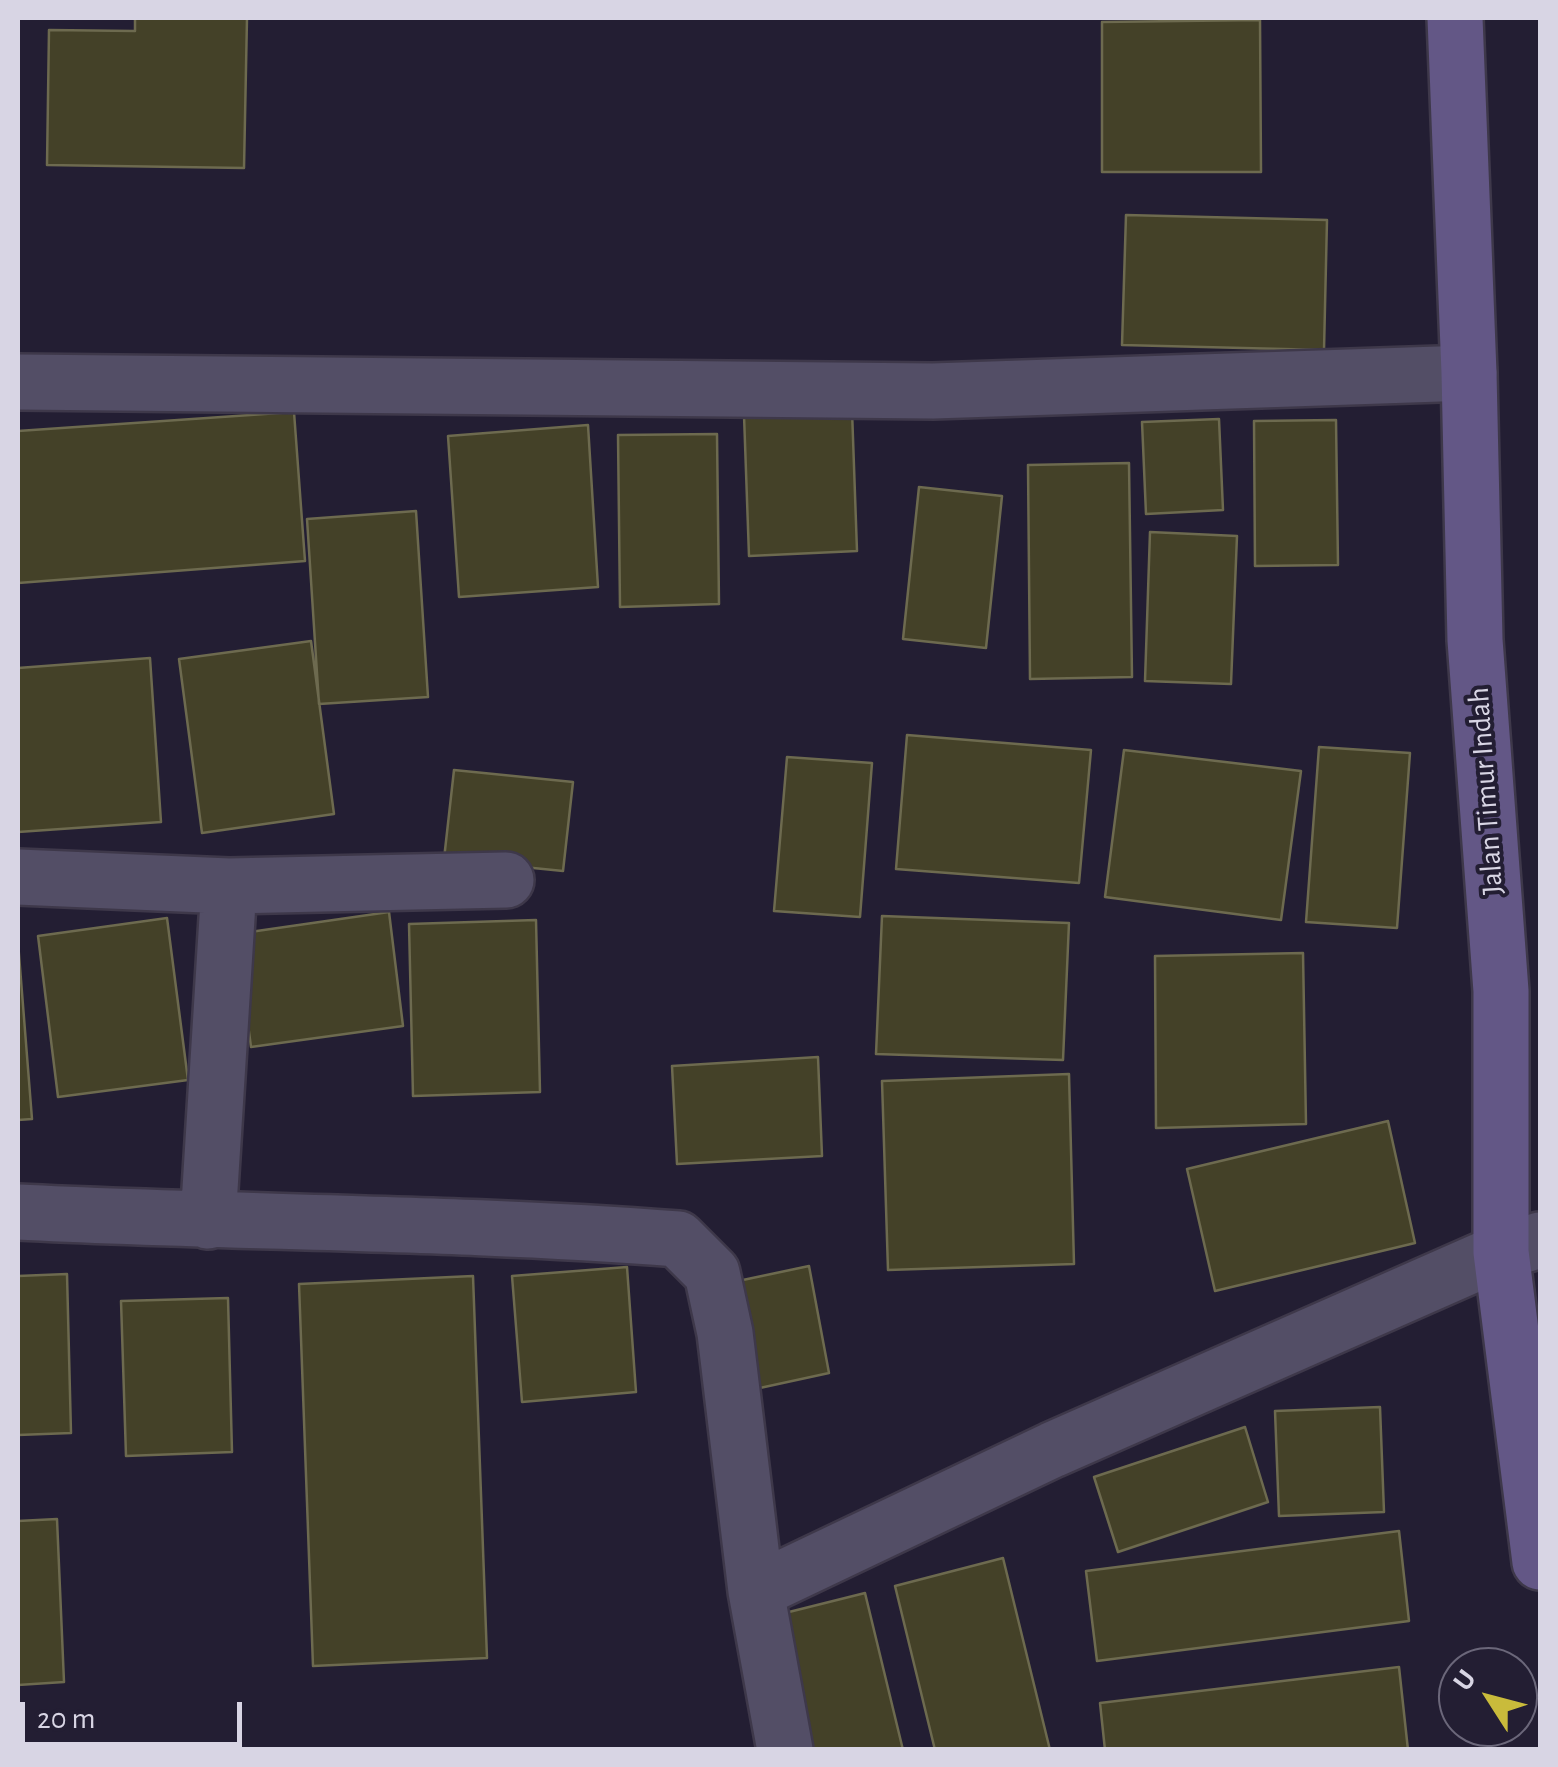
<!DOCTYPE html>
<html>
<head>
<meta charset="utf-8">
<style>
	body { margin:0 }
	#map { position:relative; width:1558px; height:1767px; overflow:hidden; background:#231e33; font-family:"Alegreya Sans",sans-serif }
	canvas { display:block }
	.frame { position:absolute; inset:0; border:20px solid #d8d5e4; pointer-events:none }
	.north { position:absolute; left:1438px; top:1647px; width:100px; height:100px; box-sizing:border-box; background:#231e33; border:2px solid #6b677a; border-radius:50%; rotate:306deg; font-size:28px; font-weight:700; line-height:40px; text-align:center; color:#d8d5e4 }
	.north::after { content:''; display:block; margin:auto; width:35px; height:45px; background:#c9bb3b; clip-path:polygon(50% 0,100% 100%,50% 72%,0 100%) }
	.scale { position:absolute; left:20px; top:1702px; width:222px; height:45px; box-sizing:border-box; border:5px solid #d8d5e4; border-top:0; padding-left:12px; font-size:30px; line-height:35px; white-space:nowrap; color:#d8d5e4; -webkit-text-stroke:8px #231e33; paint-order:stroke }
</style>
</head>
<body>
<div id="map">
<canvas width="1558" height="1767"></canvas>
<div class="frame"></div>
<div class="north">U</div>
<div class="scale">20 m</div>
</div>
<script>
const ctx = document.querySelector('canvas').getContext('2d');
ctx.lineJoin = 'round';
function paint(path, color) { ctx.fillStyle = color; ctx.fill(path, 'evenodd'); }
function strokePath(path, color, width, dash) { ctx.strokeStyle = color; ctx.lineWidth = width; ctx.lineCap = dash ? 'butt' : 'round'; ctx.setLineDash(dash || []); ctx.stroke(path); }
function write(font, color, halo, rows, align = 'center') {
  ctx.font = font + ' "Alegreya Sans",sans-serif'; ctx.lineWidth = 8; ctx.setLineDash([]); ctx.textBaseline = 'middle'; ctx.strokeStyle = halo; ctx.fillStyle = color; for (const [text, x, y, turn = 0] of rows) {
    ctx.save(); ctx.translate(x, y); ctx.rotate((+turn || 0) * Math.PI / 180); ctx.textAlign = isNaN(turn) ? turn : align; if (halo) ctx.strokeText(text, 0, 0); ctx.fillText(text, 0, 0); ctx.restore();
  }
}
const building = new Path2D(`
	M 135,18 L 247,18 L 244,168 L 47,165 L 49,30 L 135,31 Z
	M 1260,20 L 1261,172 L 1102,172 L 1102,22 Z
	M 1126,215 L 1327,220 L 1324,350 L 1122,345 Z
	M 852,410 L 857,551 L 749,556 L 744,415 Z
	M 294,412 L 305,561 L 18,583 L 18,431 Z
	M 1219,419 L 1223,510 L 1146,514 L 1142,422 Z
	M 1336,420 L 1338,565 L 1255,566 L 1254,421 Z
	M 588,425 L 598,587 L 459,597 L 448,436 Z
	M 717,434 L 719,604 L 620,607 L 618,435 Z
	M 1129,463 L 1132,677 L 1030,679 L 1028,465 Z
	M 919,487 L 1002,496 L 986,648 L 903,639 Z
	M 416,511 L 428,697 L 319,704 L 307,519 Z
	M 1150,532 L 1237,536 L 1231,684 L 1145,681 Z
	M 311,641 L 334,814 L 202,833 L 179,659 Z
	M 150,658 L 161,822 L 18,832 L 18,668 Z
	M 907,735 L 1091,750 L 1079,883 L 896,869 Z
	M 1319,747 L 1410,753 L 1397,928 L 1306,922 Z
	M 1124,750 L 1301,771 L 1281,920 L 1105,897 Z
	M 787,757 L 872,763 L 860,917 L 774,911 Z
	M 454,770 L 573,782 L 563,871 L 444,859 Z
	M 389,912 L 403,1026 L 251,1047 L 236,934 Z
	M 882,916 L 1069,923 L 1063,1060 L 876,1054 Z
	M 167,918 L 188,1080 L 58,1097 L 38,936 Z
	M 536,920 L 540,1092 L 413,1096 L 409,924 Z
	M 18,942 L 32,1119 L 18,1120 Z
	M 1303,953 L 1306,1124 L 1156,1128 L 1155,956 Z
	M 818,1057 L 822,1156 L 677,1164 L 672,1066 Z
	M 1069,1074 L 1074,1264 L 888,1270 L 882,1081 Z
	M 1388,1121 L 1415,1243 L 1215,1291 L 1187,1169 Z
	M 809,1266 L 829,1373 L 746,1391 L 724,1284 Z
	M 627,1267 L 636,1392 L 522,1402 L 512,1276 Z
	M 67,1274 L 71,1433 L 18,1435 L 18,1276 Z
	M 473,1276 L 487,1658 L 313,1666 L 299,1284 Z
	M 228,1298 L 232,1452 L 126,1456 L 121,1301 Z
	M 1380,1407 L 1384,1512 L 1279,1516 L 1275,1411 Z
	M 1245,1427 L 1268,1502 L 1118,1552 L 1094,1477 Z
	M 57,1519 L 64,1682 L 18,1685 L 18,1521 Z
	M 1399,1531 L 1409,1621 L 1097,1661 L 1086,1571 Z
	M 1003,1558 L 1050,1750 L 935,1750 L 895,1586 Z
	M 865,1593 L 903,1750 L 809,1750 L 777,1615 Z
	M 1399,1667 L 1408,1750 L 1105,1750 L 1100,1703 Z`);
paint(building, '#444128');
strokePath(building, '#6d6a4f', 2.5);
const street = new Path2D(`
	M 18,382 L 933,391 L 1469,373
	M 18,877 L 229,886 L 506,880
	M 18,1212 C 237,1223 458,1222 678,1239 L 712,1273 L 725,1333 L 756,1591 L 785,1750
	M 208,1221 L 229,886
	M 756,1591 L 1052,1450 L 1501,1252 L 1540,1240`);
const secondary = new Path2D(`
	M 1455,18 L 1469,373 L 1475,640 L 1501,991 L 1501,1252 L 1540,1562`);
strokePath(street, '#3e384a', 60);
strokePath(secondary, '#3e384a', 60);
strokePath(street, '#534e66', 55);
strokePath(secondary, '#635786', 55);
write('30px', '#d8d5e4', '#231e33', [
	["Jalan Timur Indah",1486,791,-94]
]);
</script>
</body>
</html>
